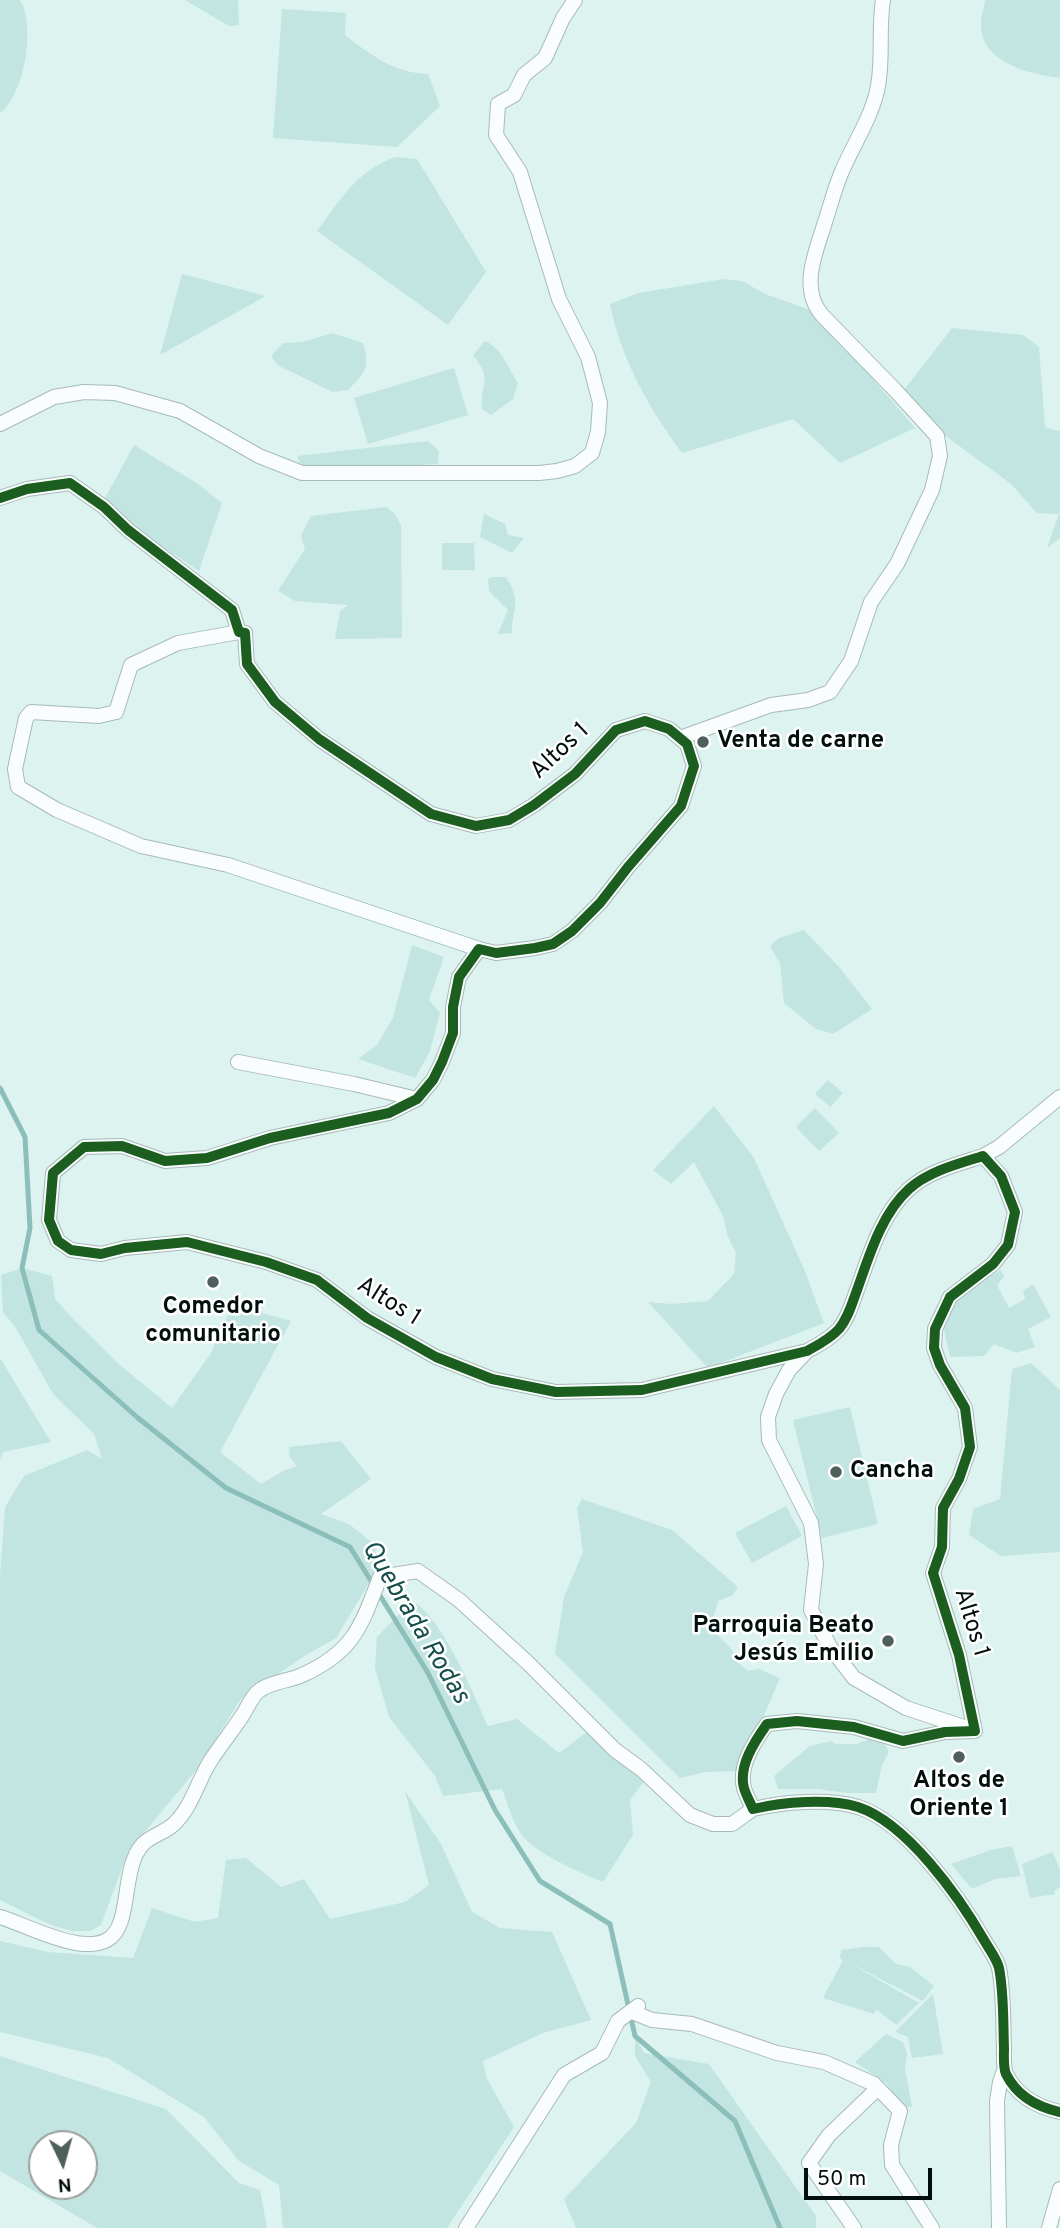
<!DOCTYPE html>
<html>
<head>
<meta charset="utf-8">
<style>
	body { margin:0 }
	#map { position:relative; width:1060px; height:2228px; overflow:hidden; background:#dcf3f0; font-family:Overpass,sans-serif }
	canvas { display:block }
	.north { position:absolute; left:28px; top:2130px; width:70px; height:70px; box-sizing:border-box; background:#fff; border:2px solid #9a9f9e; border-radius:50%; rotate:175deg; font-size:19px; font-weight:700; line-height:28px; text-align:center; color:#020f0d }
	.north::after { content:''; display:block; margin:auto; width:24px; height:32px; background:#4e5f5c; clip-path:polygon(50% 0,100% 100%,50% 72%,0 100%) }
	.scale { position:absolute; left:804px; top:2168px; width:128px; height:32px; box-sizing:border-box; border:4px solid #020f0d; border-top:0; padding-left:9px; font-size:21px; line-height:24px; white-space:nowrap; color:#020f0d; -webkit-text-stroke:5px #fff; paint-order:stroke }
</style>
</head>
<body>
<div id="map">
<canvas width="1060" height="2228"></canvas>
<div class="north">N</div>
<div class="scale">50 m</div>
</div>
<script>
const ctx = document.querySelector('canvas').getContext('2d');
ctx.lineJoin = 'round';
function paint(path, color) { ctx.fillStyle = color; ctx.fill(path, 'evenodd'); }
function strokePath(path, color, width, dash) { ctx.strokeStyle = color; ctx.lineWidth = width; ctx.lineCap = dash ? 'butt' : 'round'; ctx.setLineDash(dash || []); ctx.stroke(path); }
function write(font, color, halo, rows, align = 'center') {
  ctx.font = font + ' Overpass,sans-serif'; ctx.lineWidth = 5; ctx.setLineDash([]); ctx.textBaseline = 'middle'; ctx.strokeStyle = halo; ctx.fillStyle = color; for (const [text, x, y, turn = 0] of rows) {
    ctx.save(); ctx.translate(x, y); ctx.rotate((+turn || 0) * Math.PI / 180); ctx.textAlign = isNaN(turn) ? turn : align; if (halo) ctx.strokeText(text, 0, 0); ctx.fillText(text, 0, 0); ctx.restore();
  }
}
paint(new Path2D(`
	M 0,0 L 20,0 C 36,26 25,94 0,113 Z
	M 185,0 L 238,0 L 239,25 L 229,26 Z
	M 985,0 L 1060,0 L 1060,78 C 1031,74 984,64 981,28 C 980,18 984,9 985,0 Z
	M 282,9 L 346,13 L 345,35 C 371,55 394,73 428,74 L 440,106 L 397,147 L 273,138 Z
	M 396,157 L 417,159 L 486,272 L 448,325 L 317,231 C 342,198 356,171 396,157 Z
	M 182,274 L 266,296 L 160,355 Z
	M 724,279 L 742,281 L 765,294 L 816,312 L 915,428 L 840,463 L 793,419 L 682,453 C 649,408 621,360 610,304 L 639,293 Z
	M 952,328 L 1023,335 L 1039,347 L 1045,427 L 1058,431 L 1060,429 L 1060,538 L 1047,548 L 1059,514 L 1037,513 L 1011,484 L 943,434 L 904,390 Z
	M 332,333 L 363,343 C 370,368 366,372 348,390 L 333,392 L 277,365 L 271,356 L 283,343 L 303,342 Z
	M 485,341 C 502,348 508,368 518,383 L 513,399 L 491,415 L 482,409 C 480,380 494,382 473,355 Z
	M 454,368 L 468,415 L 368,444 L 354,398 Z
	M 428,441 L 439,451 L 438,464 L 369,469 L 301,467 L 297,456 Z
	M 134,445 L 198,484 L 222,503 L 199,571 L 142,533 L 104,500 Z
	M 386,507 L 395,514 L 401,526 L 402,638 L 335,639 L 340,611 L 348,605 L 295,601 L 278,591 L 305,549 L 301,536 L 311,516 Z
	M 484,514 L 505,524 L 508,535 L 524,538 L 512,553 L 480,537 Z
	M 442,543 L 474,543 L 475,570 L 442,570 Z
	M 492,577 L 506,577 C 523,606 512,605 512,633 L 498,634 L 508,610 L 489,591 L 488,579 Z
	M 804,930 L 840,968 L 872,1009 L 833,1034 L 816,1029 L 784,1003 L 780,963 L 770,946 L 779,938 Z
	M 412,945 L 444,957 L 429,1000 L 440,1013 L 430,1051 L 415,1078 L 358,1059 L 377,1045 L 393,1018 Z
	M 828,1080 L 843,1093 L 830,1107 L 815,1094 Z
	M 714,1106 L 754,1158 L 804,1269 L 824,1323 L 708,1368 L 648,1302 L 671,1304 L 708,1301 L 734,1274 L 736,1253 L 728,1237 L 723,1216 L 694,1162 L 671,1184 L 653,1170 Z
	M 815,1108 L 839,1133 L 819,1151 L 796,1127 Z
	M 22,1268 L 52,1276 L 55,1299 L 74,1320 L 120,1365 L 172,1408 L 211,1353 L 219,1331 L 234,1305 L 291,1321 L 220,1452 L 261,1484 L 283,1471 L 297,1466 L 290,1458 L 289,1447 L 341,1441 L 371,1479 L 321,1514 L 349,1524 L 375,1545 L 377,1570 L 336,1638 L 306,1655 L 240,1700 L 197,1769 L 128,1852 L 101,1925 L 90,1931 L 72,1931 L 48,1924 L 0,1900 L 0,1576 L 5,1507 L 24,1476 L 87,1450 L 102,1459 L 94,1434 L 53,1394 L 16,1328 L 3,1312 L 1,1275 Z
	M 1001,1270 L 1004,1277 L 997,1285 L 1009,1308 L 1025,1299 L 1023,1291 L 1033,1284 L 1051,1317 L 1028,1329 L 1035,1347 L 1016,1353 L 994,1344 L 984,1356 L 950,1357 C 949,1348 943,1331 944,1323 C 947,1297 981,1281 1001,1270 Z
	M 0,1358 L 51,1442 L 3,1452 L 0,1459 Z
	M 1031,1363 L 1060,1390 L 1060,1552 L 1001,1556 L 969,1535 L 973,1509 L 1000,1499 L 1012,1369 Z
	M 850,1407 L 878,1524 L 822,1538 L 793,1420 Z
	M 582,1499 L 672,1530 L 738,1587 L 733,1595 L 718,1601 L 711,1627 L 733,1651 L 737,1662 L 748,1671 L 759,1669 L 780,1678 L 740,1771 L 706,1772 L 680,1778 L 555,1654 L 564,1597 L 583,1552 L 577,1508 Z
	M 786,1506 L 802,1536 L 752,1563 L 735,1533 Z
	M 417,1604 C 444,1623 474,1695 488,1726 L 517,1719 L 559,1753 L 588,1731 L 645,1780 L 630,1800 L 633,1835 L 603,1882 C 580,1872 537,1855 522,1835 C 512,1821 508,1805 502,1789 L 443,1796 L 435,1776 L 389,1717 L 375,1668 L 377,1637 L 408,1605 Z
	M 874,1737 L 883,1741 L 889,1752 L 882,1765 L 876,1793 L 848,1793 L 817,1789 L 778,1789 L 774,1776 L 810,1746 L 831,1741 L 836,1744 L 857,1744 Z
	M 405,1791 L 441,1844 L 472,1912 L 500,1928 L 552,1932 L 591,2020 L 543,2033 L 483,2061 L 486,2077 L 514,2127 L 447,2228 L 283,2228 L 279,2185 L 239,2161 L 204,2117 L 108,2058 L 0,2032 L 0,1941 L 48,1952 L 133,1958 L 152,1908 L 195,1922 L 218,1918 L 226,1860 L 246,1858 L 281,1887 L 304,1879 L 330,1919 L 405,1902 L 429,1885 Z
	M 1012,1846 L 1021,1876 L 995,1879 L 972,1889 L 951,1864 L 991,1850 Z
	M 1052,1852 L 1060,1869 L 1060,1887 L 1054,1891 L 1055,1894 L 1030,1898 L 1022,1864 Z
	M 864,1947 L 879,1947 L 896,1964 L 910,1967 L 934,1986 L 923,2001 L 846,1961 L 919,2003 L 896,2025 L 876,2009 L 874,2014 L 823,1998 L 843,1960 L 840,1958 L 841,1950 Z
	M 933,1994 L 943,2054 L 912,2058 L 908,2037 L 895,2032 Z
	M 886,2034 L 903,2042 L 907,2054 L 905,2068 L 912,2107 L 903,2107 L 886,2083 L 855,2062 Z
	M 635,2036 L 644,2053 L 709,2064 L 816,2216 L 816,2228 L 576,2228 L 564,2199 L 636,2123 L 651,2082 L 635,2056 Z
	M 0,2056 L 166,2109 L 239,2183 L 260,2190 L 267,2228 L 97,2228 L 0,2171 ZM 42,2144 L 84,2144 L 84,2186 L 42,2186 Z`), '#c2e5e1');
strokePath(new Path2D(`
	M 0,1088 L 25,1137 L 30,1228 L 22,1268 L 39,1330 L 138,1418 L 226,1488 L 350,1547 L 428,1673 L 495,1810 L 540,1881 L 610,1924 L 635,2036 L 735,2121 L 780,2228`), '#8cbfba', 5);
const minor = new Path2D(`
	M 0,424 L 54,397 L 84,392 L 115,393 L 180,411 L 259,456 L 302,473 L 539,473 L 557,471 L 575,466 L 592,453 L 598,432 L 600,403 L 588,357 L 559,299 L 520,172 L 496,135 L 498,104 L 514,95 L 524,75 L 545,58 L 563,18 L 575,0
	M 0,498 L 27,489 L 70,483 L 104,507 L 128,530 L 232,610 L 239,632 L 245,633 L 247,664 L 275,702 L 319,739 L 431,814 L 476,826 L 509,820 L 534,805 L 575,774 L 616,730 L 645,721 L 669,729 L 687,744 L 694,766 L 681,806 L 628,867 L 600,903 L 572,931 L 553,944 L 535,948 L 496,953 L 479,949 L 459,977 L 453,1007 L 453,1033 L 442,1062 L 433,1080 L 417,1099 L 389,1113 L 270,1138 L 207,1158 L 165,1161 L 122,1146 L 84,1147 L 53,1173 L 49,1220 L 58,1241 L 71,1250 L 101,1254 L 125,1248 L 187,1242 L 266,1262 L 317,1280 L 367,1318 L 436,1357 L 492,1379 L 556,1392 L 642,1390 L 807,1351 C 818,1345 830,1339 839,1329 C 848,1318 852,1304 857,1290 C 869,1257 881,1214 909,1189 C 929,1171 958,1164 983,1156 L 1001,1176 L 1015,1212 L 1008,1245 L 993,1264 L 950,1297 L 935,1329 L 934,1348 L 940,1365 L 965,1408 L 970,1447 L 959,1479 L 943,1508 L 942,1547 L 933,1573 L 959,1655 L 975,1731 L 945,1732 L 903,1741 L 854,1727 L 797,1721 L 767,1724 C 755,1741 738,1766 744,1788 C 746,1795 750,1802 753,1809 C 783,1802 828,1798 858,1807 C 907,1823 959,1897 984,1940 C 989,1949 997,1959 999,1968 C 1004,1993 1003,2022 1004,2048 C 1004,2056 1003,2067 1006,2074 C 1017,2096 1037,2107 1060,2112
	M 239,632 L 178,643 L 131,665 L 116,712 L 99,716 L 31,712 L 26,718 L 15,769 L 18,787 L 57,810 L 141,846 L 228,865 L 479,949
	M 680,738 L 771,705 L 808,700 L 830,692 L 851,661 L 871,602 L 897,564 L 932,490 L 940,456 L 937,436 L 895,390 L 822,315 C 799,288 816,252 825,222 C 830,207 834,191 840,176 C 851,148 870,121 877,91 C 884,61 878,31 883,0
	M 238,1062 L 354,1084 L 417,1099
	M 983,1156 L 999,1147 L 1060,1097
	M 807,1351 L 789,1370 L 776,1394 L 768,1417 L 769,1440 L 811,1523 L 816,1564 L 811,1610 L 830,1647 L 854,1678 L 906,1708 L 967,1728
	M 0,1917 C 27,1925 80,1955 107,1940 C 133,1926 120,1868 143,1844 C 152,1835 166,1832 174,1824 C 192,1807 198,1780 211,1760 C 221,1745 232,1731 242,1716 C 247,1709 252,1695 260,1690 C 271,1682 288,1681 300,1676 C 353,1653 361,1627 380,1577 L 418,1571 L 459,1600 L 528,1663 L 615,1750 L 641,1769 L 690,1815 L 713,1824 L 732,1824 L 753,1809
	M 638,2006 L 635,2013 L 652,2020 L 692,2024 L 777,2053 L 824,2062 L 874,2084 L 900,2111 L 891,2145 L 892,2165 L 932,2228
	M 466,2228 L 564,2075 L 602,2053 L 618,2021 L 638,2006
	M 854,2228 L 809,2163 L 829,2135 L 877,2089
	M 999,2228 L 997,2101 L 1000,2082 L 1004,2071
	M 1049,2228 L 1060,2189`);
strokePath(minor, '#a8bab8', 16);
strokePath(minor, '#fafdfd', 14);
strokePath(new Path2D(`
	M 0,498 L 27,489 L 70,483 L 104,507 L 128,530 L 232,610 L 239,632 L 245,633 L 247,664 L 275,702 L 319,739 L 431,814 L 476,826 L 509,820 L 534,805 L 575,774 L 616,730 L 645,721 L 669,729 L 687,744 L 694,766 L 681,806 L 628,867 L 600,903 L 572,931 L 553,944 L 535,948 L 496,953 L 479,949 L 459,977 L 453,1007 L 453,1033 L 442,1062 L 433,1080 L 417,1099 L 389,1113 L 270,1138 L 207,1158 L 165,1161 L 122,1146 L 84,1147 L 53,1173 L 49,1220 L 58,1241 L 71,1250 L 101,1254 L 125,1248 L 187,1242 L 266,1262 L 317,1280 L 367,1318 L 436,1357 L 492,1379 L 556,1392 L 642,1390 L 807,1351 C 818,1345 830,1339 839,1329 C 848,1318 852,1304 857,1290 C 869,1257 881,1214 909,1189 C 929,1171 958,1164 983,1156 L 1001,1176 L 1015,1212 L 1008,1245 L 993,1264 L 950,1297 L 935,1329 L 934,1348 L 940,1365 L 965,1408 L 970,1447 L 959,1479 L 943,1508 L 942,1547 L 933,1573 L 959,1655 L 975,1731 L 945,1732 L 903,1741 L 854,1727 L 797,1721 L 767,1724 C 755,1741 738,1766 744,1788 C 746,1795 750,1802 753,1809 C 783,1802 828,1798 858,1807 C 907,1823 959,1897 984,1940 C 989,1949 997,1959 999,1968 C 1004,1993 1003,2022 1004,2048 C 1004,2056 1003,2067 1006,2074 C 1017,2096 1037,2107 1060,2112`), '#1b5e20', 10);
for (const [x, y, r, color] of [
	[703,742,7,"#4e5f5c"],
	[213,1282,7,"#4e5f5c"],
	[836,1472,7,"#4e5f5c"],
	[888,1641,7,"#4e5f5c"],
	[959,1757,7,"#4e5f5c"]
]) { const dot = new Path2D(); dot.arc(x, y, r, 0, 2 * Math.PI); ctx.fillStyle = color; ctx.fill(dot); strokePath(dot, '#fff', 2.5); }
write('bold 24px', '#020f0d', '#fff', [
	["Venta de carne",717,742],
	["Comedor",213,1308,"center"],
	["comunitario",213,1336,"center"],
	["Cancha",850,1472],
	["Parroquia Beato",874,1627,"right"],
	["Jesús Emilio",874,1655,"right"],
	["Altos de",959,1782,"center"],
	["Oriente 1",959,1810,"center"]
], 'left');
write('24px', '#020f0d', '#fff', [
	["Altos 1",561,752,-43],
	["Altos 1",388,1303,32],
	["Altos 1",970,1623,73]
]);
write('italic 26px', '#164f4b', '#fff', [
	["Quebrada Rodas",414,1623,59]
]);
</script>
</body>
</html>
